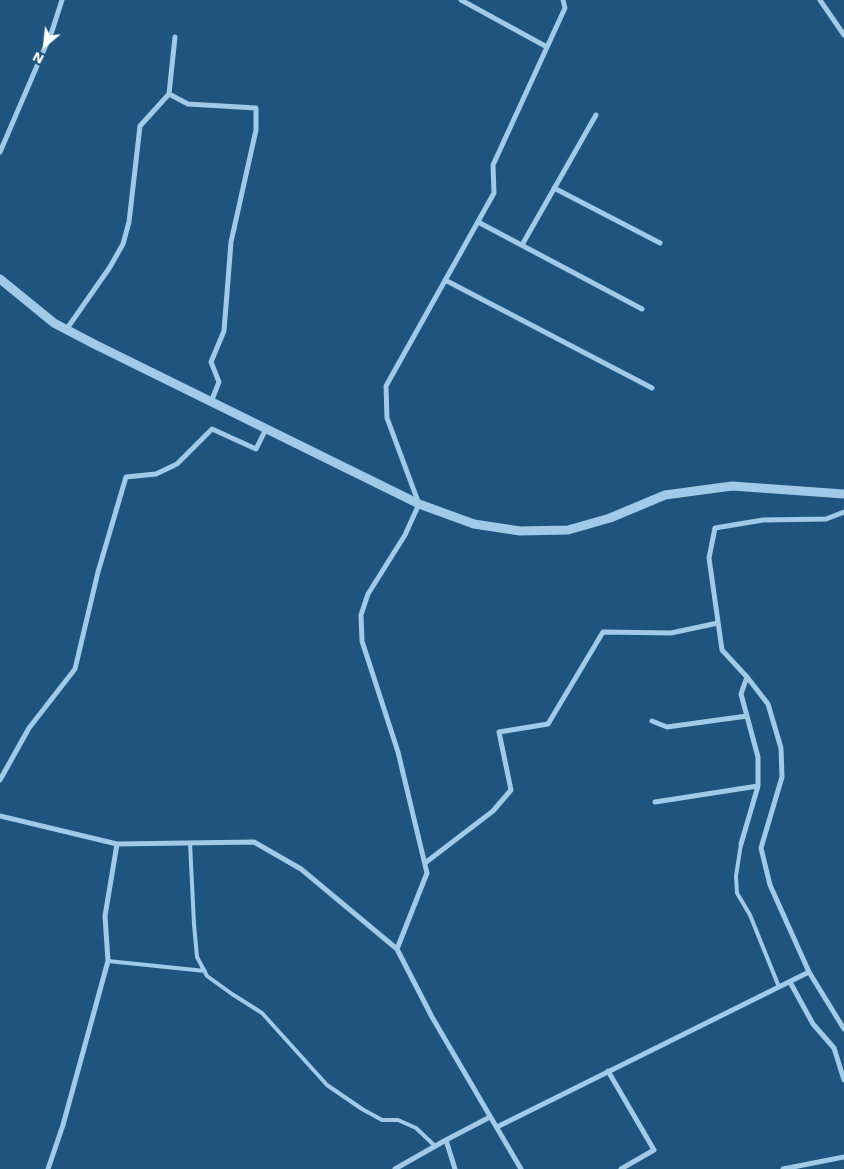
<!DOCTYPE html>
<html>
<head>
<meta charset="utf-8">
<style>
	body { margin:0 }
	#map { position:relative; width:844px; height:1169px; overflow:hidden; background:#1e547d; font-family:"Work Sans",sans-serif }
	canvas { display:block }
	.north { position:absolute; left:20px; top:20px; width:50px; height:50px; -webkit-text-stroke:4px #1e547d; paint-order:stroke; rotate:208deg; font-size:14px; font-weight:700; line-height:20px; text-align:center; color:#fff }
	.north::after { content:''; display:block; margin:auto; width:18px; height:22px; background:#fff; clip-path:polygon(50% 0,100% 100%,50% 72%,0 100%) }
</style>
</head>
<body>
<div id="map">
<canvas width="844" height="1169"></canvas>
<div class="north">N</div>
</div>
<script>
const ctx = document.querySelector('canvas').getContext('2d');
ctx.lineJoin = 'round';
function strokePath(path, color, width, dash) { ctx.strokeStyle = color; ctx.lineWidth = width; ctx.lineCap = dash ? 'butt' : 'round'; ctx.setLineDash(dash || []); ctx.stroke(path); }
strokePath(new Path2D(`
	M 190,843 L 194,924 L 197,957 L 207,976 L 232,994 L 262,1013 L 327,1085 L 362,1109 L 382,1120 L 398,1120 L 416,1128 L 435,1146
	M 741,844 L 736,876 L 737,893 L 750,915 L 779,987
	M 108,961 L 205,971`), '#a0cae8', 4);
strokePath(new Path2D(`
	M 461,0 L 547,47
	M 820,0 L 844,35
	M 175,37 L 169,94 L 188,104 L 256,108 L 256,130 L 231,242 L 224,331 L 211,362 L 219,382 L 211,402
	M 0,152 L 52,31 L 62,0
	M 554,188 L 660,243
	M 478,222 L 642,309
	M 522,245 L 596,115
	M 445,280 L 652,388
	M 66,330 L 110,267 L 123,244 L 129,222 L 140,126 L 169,94
	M 844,512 L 826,519 L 763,520 L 715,528 L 709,558 L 722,650 L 747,677 L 768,704 L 781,748 L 782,777 L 761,848 L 770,885 L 809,972 L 844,1029
	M 652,721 L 667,727 L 747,716
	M 0,780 L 29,728 L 75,669 L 98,572 L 126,477 L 156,474 L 177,464 L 212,429 L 256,449 L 266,429
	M 655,802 L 758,786
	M 0,816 L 117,844 L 254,842 L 301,869 L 397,949 L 432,1017 L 521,1169
	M 741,844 L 758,786 L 758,757 L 741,694 L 747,677
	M 425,863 L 493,811 L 511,790 L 499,732 L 548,724 L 603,632 L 671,633 L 718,623
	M 397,949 L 427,873 L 398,752 L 362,641 L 361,615 L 368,594 L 405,535 L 419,504 L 387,418 L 386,386 L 494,193 L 493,165 L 565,8 L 563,0
	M 790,982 L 813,1024 L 834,1048 L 844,1080
	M 608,1071 L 654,1150 L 621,1169
	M 497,1127 L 809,972
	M 446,1140 L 455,1169
	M 48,1169 L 63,1125 L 108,961 L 105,916 L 117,844
	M 395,1169 L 446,1140 L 490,1117
	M 783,1169 L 844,1157`), '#a0cae8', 5);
strokePath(new Path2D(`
	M 0,279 L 54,323 L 94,344 L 419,504 L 474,524 L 520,531 L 568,530 L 610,518 L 665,495 L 732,486 L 844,494`), '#a0cae8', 9);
</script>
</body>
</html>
